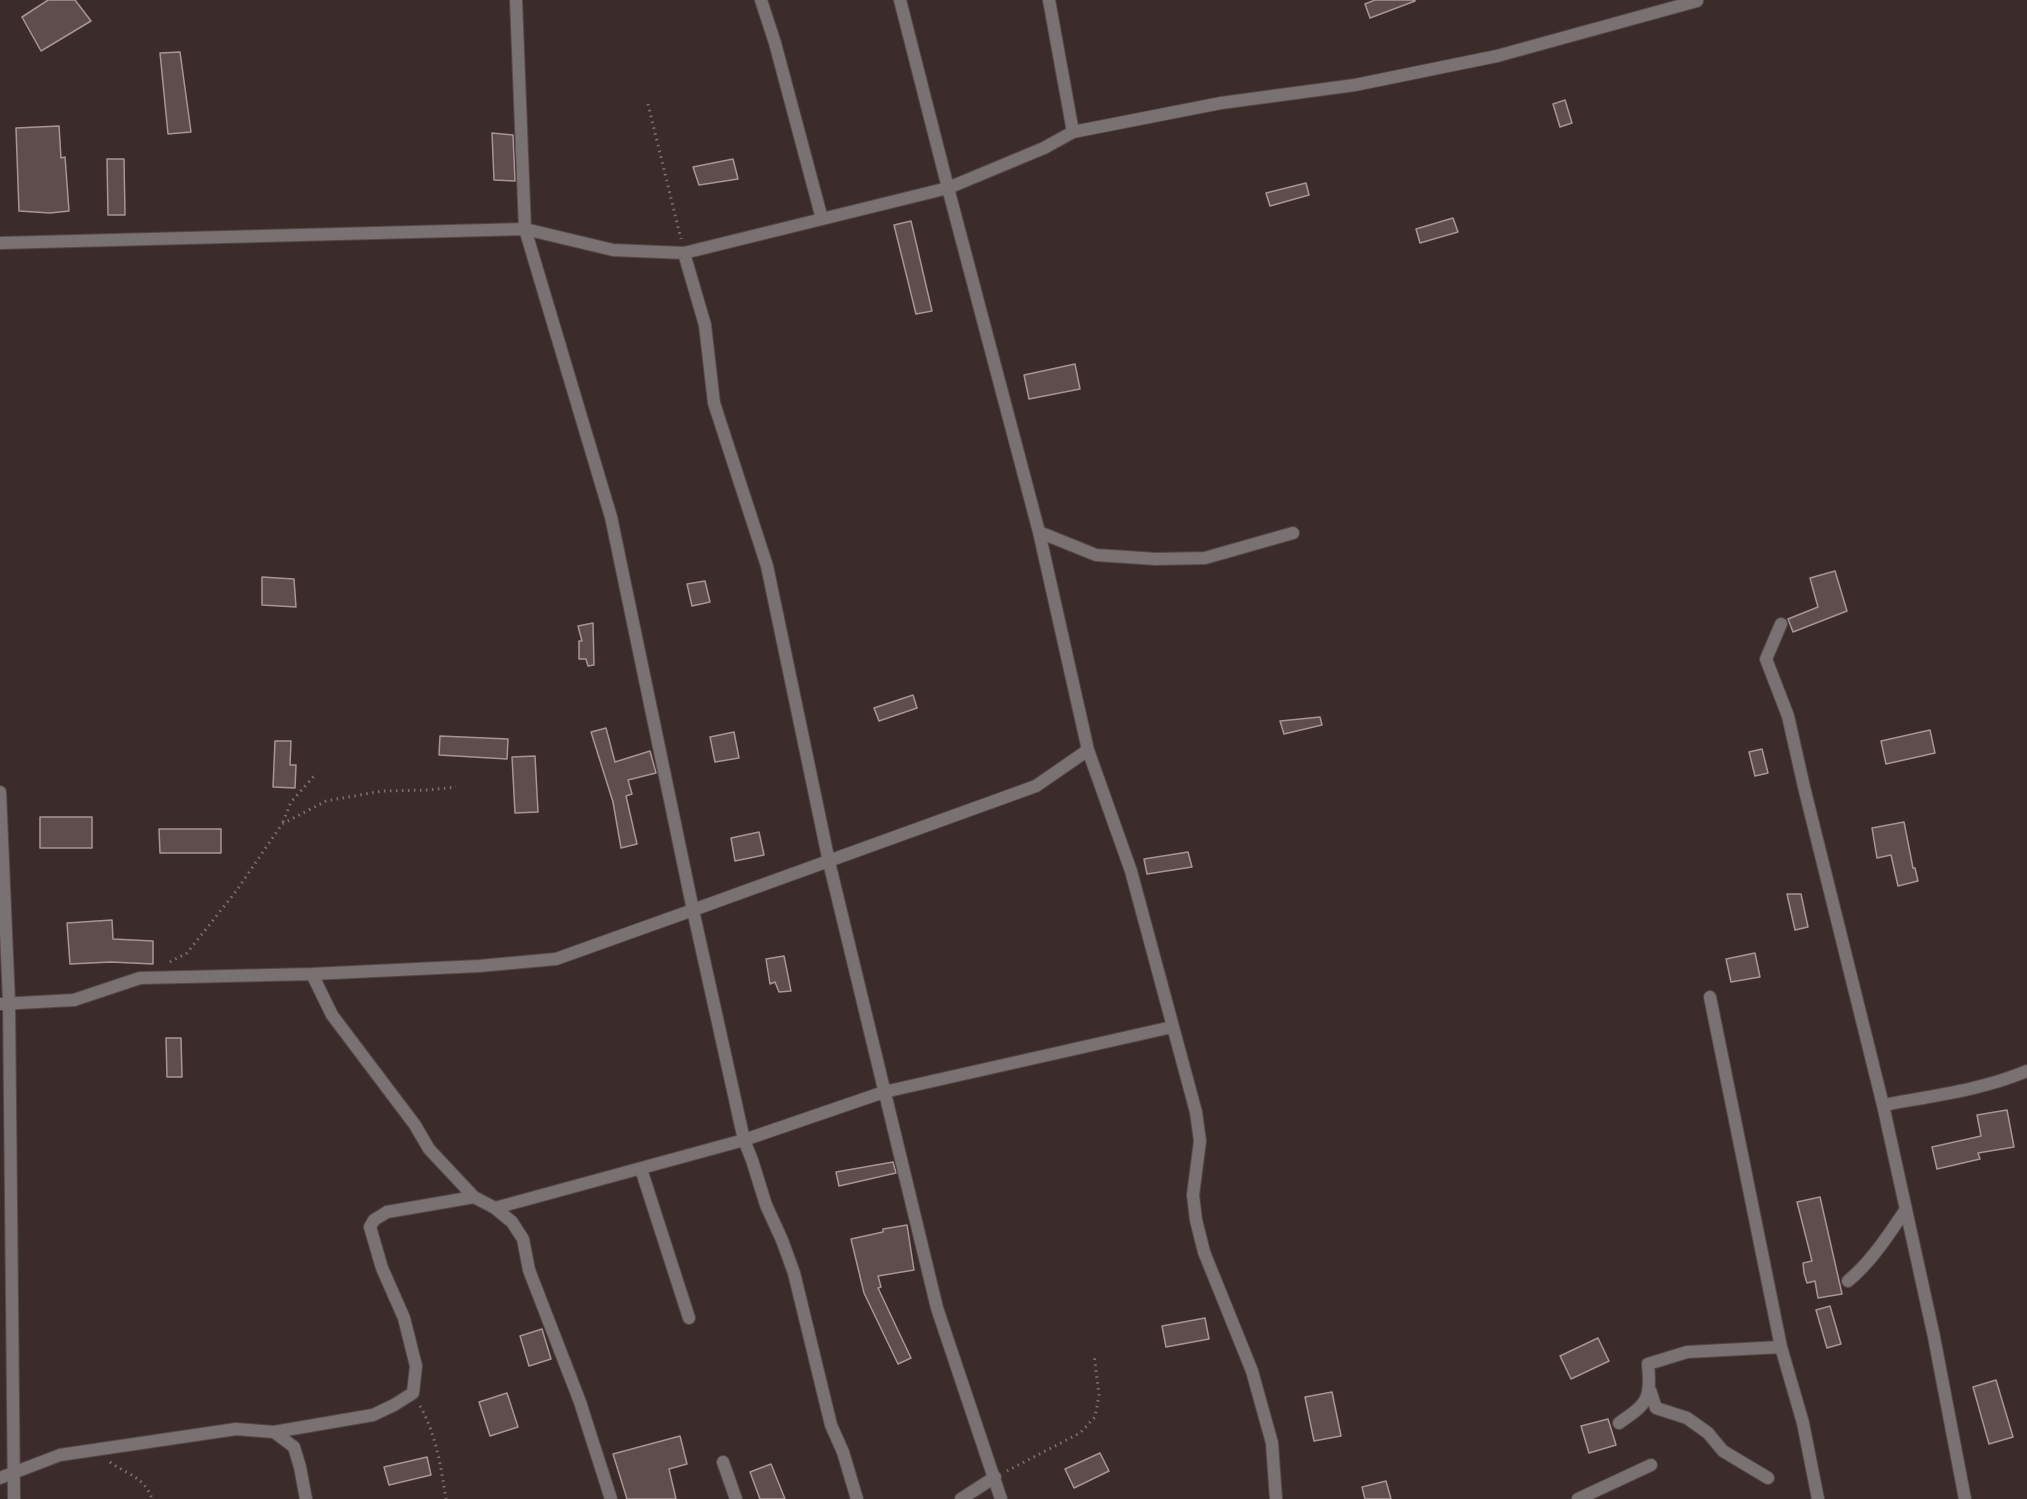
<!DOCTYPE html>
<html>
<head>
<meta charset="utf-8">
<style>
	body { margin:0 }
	canvas { display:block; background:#3b2b2b }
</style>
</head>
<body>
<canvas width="2027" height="1499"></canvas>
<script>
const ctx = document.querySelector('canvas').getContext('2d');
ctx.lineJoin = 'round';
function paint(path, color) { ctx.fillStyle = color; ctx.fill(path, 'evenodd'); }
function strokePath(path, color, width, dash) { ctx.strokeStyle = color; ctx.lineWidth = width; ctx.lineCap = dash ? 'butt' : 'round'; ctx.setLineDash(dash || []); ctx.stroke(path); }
const building = new Path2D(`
	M 48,0 L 75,0 L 91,21 L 41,51 L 22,17 Z
	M 1375,0 L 1415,0 L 1415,1 L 1370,18 L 1365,4 Z
	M 180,52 L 191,132 L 168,134 L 160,53 Z
	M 1565,100 L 1572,123 L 1560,127 L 1553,104 Z
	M 59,126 L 61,158 L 65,157 L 69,211 L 50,213 L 19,211 L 16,128 Z
	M 492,133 L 513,135 L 515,181 L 494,180 Z
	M 107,159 L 124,159 L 125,215 L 108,215 Z
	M 733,159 L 738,179 L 699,185 L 693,167 Z
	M 1306,183 L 1309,195 L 1270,206 L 1266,193 Z
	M 1453,218 L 1458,232 L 1420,243 L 1416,229 Z
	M 911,221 L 932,311 L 916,314 L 894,225 Z
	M 1075,364 L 1080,389 L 1029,399 L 1024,375 Z
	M 1835,571 L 1847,611 L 1793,632 L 1788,619 L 1818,607 L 1810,578 Z
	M 262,577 L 294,579 L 296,607 L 262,605 Z
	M 705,581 L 710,602 L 692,606 L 687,584 Z
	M 593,623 L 594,665 L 588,666 L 586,659 L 579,659 L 579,641 L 582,641 L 578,626 Z
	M 913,695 L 917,708 L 879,721 L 874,708 Z
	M 1320,717 L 1322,725 L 1284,734 L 1280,721 Z
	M 606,728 L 615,762 L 650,751 L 656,773 L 628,780 L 632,794 L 626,796 L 637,844 L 621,848 L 613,802 L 591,732 Z
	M 1930,730 L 1935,753 L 1886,764 L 1881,741 Z
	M 734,732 L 739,758 L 715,762 L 710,737 Z
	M 440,736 L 508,739 L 507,759 L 439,755 Z
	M 275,741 L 291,741 L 290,765 L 296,765 L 295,788 L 273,787 Z
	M 1762,749 L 1768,773 L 1755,776 L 1749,752 Z
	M 535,756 L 538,812 L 515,813 L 512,757 Z
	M 40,817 L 92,817 L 92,848 L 40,848 Z
	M 1904,822 L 1913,868 L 1915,868 L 1918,881 L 1898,886 L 1891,855 L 1877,858 L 1872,828 Z
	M 159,829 L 221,829 L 221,853 L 160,853 Z
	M 759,832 L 764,855 L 735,861 L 731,838 Z
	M 1188,852 L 1192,867 L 1147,874 L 1144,859 Z
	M 1787,894 L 1801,894 L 1808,927 L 1795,930 Z
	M 112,920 L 113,939 L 153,941 L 153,964 L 111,962 L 70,964 L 67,923 Z
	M 1755,953 L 1760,977 L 1731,982 L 1726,959 Z
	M 784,956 L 791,991 L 779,992 L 775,982 L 770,984 L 766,959 Z
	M 166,1038 L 181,1038 L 182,1077 L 167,1077 Z
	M 2007,1110 L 2014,1147 L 1978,1153 L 1980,1159 L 1937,1169 L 1932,1147 L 1981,1136 L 1977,1115 Z
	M 893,1162 L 896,1173 L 839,1186 L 836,1172 Z
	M 1820,1197 L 1842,1294 L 1818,1298 L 1815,1281 L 1807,1283 L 1804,1273 L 1803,1263 L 1812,1261 L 1797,1202 Z
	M 907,1225 L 914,1270 L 878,1276 L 881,1287 L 878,1288 L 911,1358 L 898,1364 L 864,1293 L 851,1239 L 883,1232 L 883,1229 Z
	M 1830,1306 L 1841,1344 L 1827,1348 L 1816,1310 Z
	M 1205,1318 L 1209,1339 L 1166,1347 L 1162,1326 Z
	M 542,1329 L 551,1359 L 529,1366 L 520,1336 Z
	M 1598,1338 L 1609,1361 L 1571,1379 L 1560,1356 Z
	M 1996,1380 L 2013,1437 L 1989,1444 L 1973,1387 Z
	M 1332,1392 L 1341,1436 L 1314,1441 L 1305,1397 Z
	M 507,1393 L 518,1427 L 490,1436 L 479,1402 Z
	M 1608,1419 L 1616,1445 L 1589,1453 L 1581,1426 Z
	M 680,1436 L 687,1464 L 669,1469 L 676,1499 L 627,1499 L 613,1454 Z
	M 1100,1453 L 1109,1471 L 1074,1488 L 1065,1469 Z
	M 427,1457 L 431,1475 L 389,1485 L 384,1467 Z
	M 771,1464 L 785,1499 L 760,1499 L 750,1472 Z
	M 1386,1481 L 1391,1499 L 1365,1499 L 1362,1487 Z`);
paint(building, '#5f4d4e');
strokePath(building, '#a89494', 1.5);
const minor = new Path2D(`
	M 761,0 L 775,43 L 822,219
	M 900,0 L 948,188 L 1039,532 L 1088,750 L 1131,871 L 1196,1112 L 1200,1141 L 1193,1195 L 1196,1220 L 1204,1252 L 1252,1371 L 1272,1443 L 1276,1499
	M 1049,0 L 1073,132
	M 0,243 L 525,229 L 516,0
	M 684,253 L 705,325 L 714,403 L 767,566 L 829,862 L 937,1308 L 1001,1499
	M 1039,532 L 1096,555 L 1156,559 L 1205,558 L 1293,533
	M 1781,624 L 1766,659 L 1788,716 L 1804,787 L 1883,1105 L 1934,1337 L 1965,1499
	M 0,792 L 9,1002 L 14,1499
	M 312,974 L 332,1015 L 415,1125 L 429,1149 L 474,1197 L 495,1208 L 512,1222 L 523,1239 L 529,1270 L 580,1402 L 611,1499
	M 1710,997 L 1781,1347 L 1803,1423 L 1818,1499
	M 0,1004 L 74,1000 L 140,978 L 312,974 L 479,966 L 556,959 L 693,910 L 611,517 L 525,229 L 613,250 L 684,253 L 948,188 L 1044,148 L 1073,132 L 1221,103 L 1355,85 L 1497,56 L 1697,1
	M 1883,1105 C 1931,1096 1982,1090 2027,1071
	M 641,1169 L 689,1318
	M 495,1208 L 744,1140 L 693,910 L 1036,786 L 1088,750
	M 1848,1281 C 1872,1261 1889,1234 1906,1209
	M 1650,1390 L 1656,1408 L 1687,1418 L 1708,1433 L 1723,1451 L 1768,1478
	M 1619,1423 C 1648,1403 1651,1400 1648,1364 L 1687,1352 L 1781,1347
	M 274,1432 L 294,1447 L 300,1467 L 306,1499
	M 723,1462 L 736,1499
	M 0,1478 L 60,1455 L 236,1429 L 274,1432 L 373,1415 L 394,1405 L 413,1393 L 416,1366 L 404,1318 L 382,1268 L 370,1227 L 374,1220 L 387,1212 L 474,1197
	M 857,1499 L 843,1452 L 831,1425 L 794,1273 L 782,1240 L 766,1205 L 752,1160 L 744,1140 L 884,1092 L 1172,1027
	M 961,1499 L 995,1477
	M 1578,1499 L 1651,1465`);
strokePath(minor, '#574848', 14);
strokePath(new Path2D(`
	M 648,104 L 681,239
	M 283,822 L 291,802 L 314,776
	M 170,962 L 187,953 L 237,890 L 282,824 L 326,801 L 382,791 L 428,790 L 456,787
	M 420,1406 C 436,1434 441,1467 446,1499
	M 110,1462 C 126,1474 145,1477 152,1499
	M 1007,1471 L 1080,1433 L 1095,1417 L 1099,1395 L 1094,1354`), '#7f7171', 3, [1.5, 4.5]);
strokePath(minor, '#7a7172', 12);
</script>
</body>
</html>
